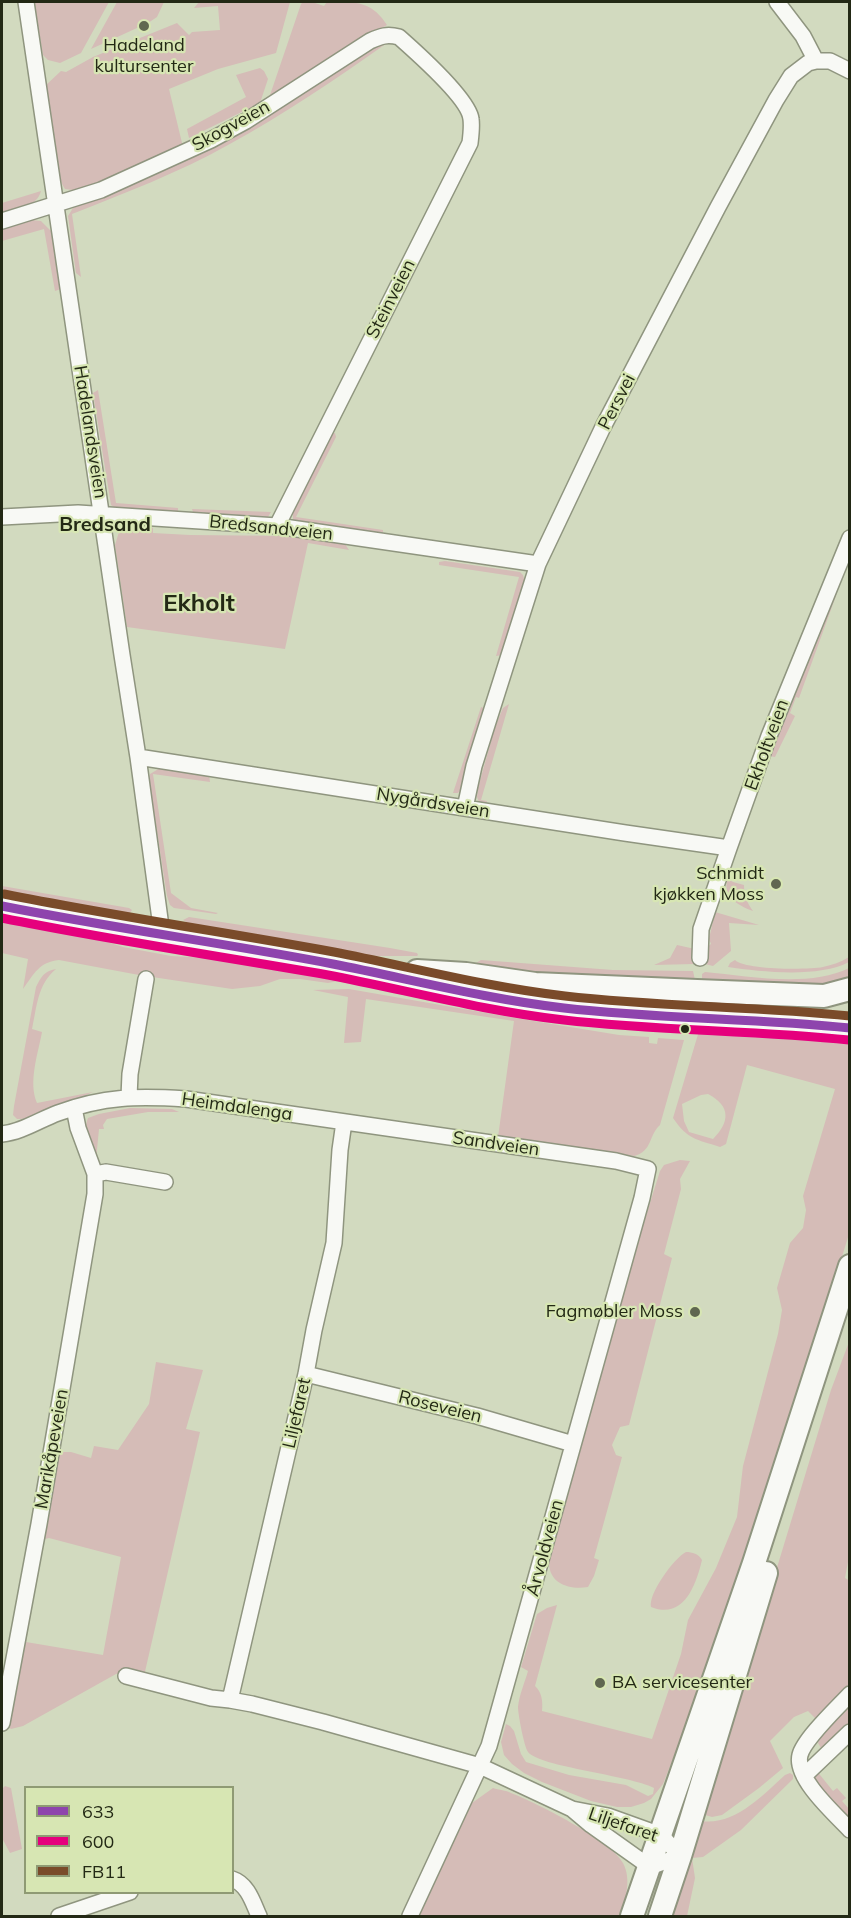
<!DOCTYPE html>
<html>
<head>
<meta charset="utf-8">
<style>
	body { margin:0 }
	#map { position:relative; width:851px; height:1918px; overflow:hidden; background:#d2dabf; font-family:Mulish,sans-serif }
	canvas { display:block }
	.frame { position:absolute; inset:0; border:3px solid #232915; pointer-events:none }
	.legend { position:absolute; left:24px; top:1786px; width:210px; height:108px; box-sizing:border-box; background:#d7e6b3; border:2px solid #8f9a74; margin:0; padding:8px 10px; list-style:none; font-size:18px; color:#232915 }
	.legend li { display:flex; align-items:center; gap:12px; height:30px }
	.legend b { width:30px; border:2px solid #8f9a74 }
</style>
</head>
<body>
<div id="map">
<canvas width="851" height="1918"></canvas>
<div class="frame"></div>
<ul class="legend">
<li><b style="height:8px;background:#8e44ad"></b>633</li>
<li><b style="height:8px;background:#e5007d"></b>600</li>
<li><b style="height:8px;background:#7a4b2a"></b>FB11</li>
</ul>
</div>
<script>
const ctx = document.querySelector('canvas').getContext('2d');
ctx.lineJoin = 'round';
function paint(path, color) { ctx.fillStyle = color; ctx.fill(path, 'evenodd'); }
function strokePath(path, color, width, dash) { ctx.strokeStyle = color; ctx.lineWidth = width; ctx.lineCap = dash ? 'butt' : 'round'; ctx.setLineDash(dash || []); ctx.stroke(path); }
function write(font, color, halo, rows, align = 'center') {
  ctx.font = font + ' Mulish,sans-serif'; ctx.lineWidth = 4.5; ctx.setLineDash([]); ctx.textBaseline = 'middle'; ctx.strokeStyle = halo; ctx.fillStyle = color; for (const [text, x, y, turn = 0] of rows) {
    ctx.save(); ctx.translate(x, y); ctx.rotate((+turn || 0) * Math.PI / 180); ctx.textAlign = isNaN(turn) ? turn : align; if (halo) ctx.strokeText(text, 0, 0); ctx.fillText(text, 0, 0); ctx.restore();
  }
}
paint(new Path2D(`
	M 34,2 L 109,2 L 81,53 L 60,63 L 48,60 L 43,55 Z
	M 117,2 L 164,2 L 157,17 L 148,23 L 91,49 Z
	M 199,2 L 290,2 L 276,53 L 218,69 L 169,89 L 183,147 L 81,191 L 65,189 L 62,184 L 60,177 L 46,85 L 61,71 L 66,72 L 93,57 L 177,23 L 189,35 L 192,32 L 220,30 L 218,6 L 194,8 Z
	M 303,2 L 312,2 L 324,6 L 327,2 C 355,2 371,0 387,25 L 269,98 L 301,4 Z
	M 385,42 L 387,43 C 336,79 283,115 228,145 C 178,173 125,193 72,214 L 81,277 L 76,273 L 68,216 L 73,208 L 171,167 L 226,140 Z
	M 260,68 L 264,71 L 268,79 L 260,103 L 189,138 L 187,129 L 246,97 L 236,75 Z
	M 41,191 C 37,207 16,209 2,213 L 2,203 Z
	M 31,220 L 41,221 L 51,231 L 61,289 L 55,291 L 44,229 L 2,241 L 2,229 Z
	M 98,390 L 116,503 L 178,508 L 178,512 L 118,510 L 111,505 L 93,393 Z
	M 335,433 L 336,437 L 296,517 L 383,530 L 383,534 L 295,521 L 293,519 L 293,508 L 330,434 Z
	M 192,509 L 271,512 L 268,517 L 193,512 Z
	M 142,524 L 153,528 L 153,533 L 190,535 L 290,536 L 345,544 L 349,550 L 308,543 L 285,649 L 127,627 L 115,545 L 119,532 L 128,526 Z
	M 445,561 L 520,572 L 523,575 L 525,583 L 502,655 L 496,656 L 519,577 L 439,565 L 439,562 Z
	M 832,592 L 837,593 L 799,698 L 796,697 L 790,713 L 795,716 L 775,757 L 769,756 Z
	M 509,704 L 481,800 L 487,801 L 486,805 L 480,804 L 477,797 L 478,788 L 495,727 L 503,708 Z
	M 481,707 L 484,708 L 463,787 L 458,793 L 453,793 Z
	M 160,768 L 209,775 L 210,782 L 153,774 L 171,893 L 191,908 L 218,913 L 216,914 L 174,908 L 170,905 L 167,896 L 149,780 L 150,774 Z
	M 728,879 L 733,882 L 744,885 C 744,895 747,903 753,911 C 739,906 721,896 728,879 Z
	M 2,886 L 129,908 L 132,910 L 129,914 L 114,914 L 2,894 Z
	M 715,912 L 759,925 L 729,923 L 731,951 L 713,966 L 705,964 L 703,961 L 704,949 L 711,944 L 709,939 Z
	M 189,917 L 390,948 L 417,953 L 418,955 L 417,956 L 378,956 L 341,952 L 205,930 L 196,928 L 183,920 Z
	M 2,919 L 72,931 L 123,947 L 171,956 L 224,959 L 276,966 L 348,979 L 347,982 L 338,981 L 328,983 L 300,979 L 280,979 L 260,986 L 232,989 L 139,975 L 59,960 C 39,962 34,974 23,989 L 28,959 L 2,953 Z
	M 677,945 L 695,949 L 696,960 L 694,964 L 654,965 L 670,958 Z
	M 849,957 L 849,962 C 819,978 762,972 728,967 L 730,963 L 735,960 C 745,970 807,970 823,967 C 832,965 841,962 849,957 Z
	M 481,960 L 613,970 L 693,971 L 695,980 L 603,980 L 496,969 L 476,963 Z
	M 849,968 L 849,977 L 820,986 L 702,982 L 702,974 L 705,972 C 748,976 809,988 849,968 Z
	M 56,969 C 37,985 37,1007 32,1029 L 42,1032 C 38,1054 28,1082 37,1103 L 93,1092 C 72,1101 39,1120 17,1119 L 13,1115 L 14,1106 L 36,987 C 41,977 44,971 56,969 Z
	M 349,989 L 515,1018 L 619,1035 L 649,1037 L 649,1043 L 657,1044 L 658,1038 L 684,1040 L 660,1125 C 648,1136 653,1151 634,1156 L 498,1137 L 514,1021 L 366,999 L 361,1042 L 344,1043 L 348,997 L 313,990 Z
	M 744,1029 L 835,1036 L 849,1039 L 849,1234 L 795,1409 L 690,1716 L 663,1784 L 651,1799 L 644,1803 L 631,1807 L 617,1807 L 591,1801 L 542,1782 L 524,1773 L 512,1764 L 504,1755 L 501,1742 L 506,1724 L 510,1726 L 514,1731 L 521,1754 L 526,1762 L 569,1775 L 626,1785 L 648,1796 L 653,1794 L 654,1788 C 629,1775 540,1767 528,1752 C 524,1746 518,1714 518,1707 C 519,1695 525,1682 528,1671 L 521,1667 L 537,1614 L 547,1608 L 557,1605 L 535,1686 C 542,1692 543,1702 542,1711 L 652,1739 L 681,1654 L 688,1620 L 716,1568 L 737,1517 L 743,1466 L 778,1334 L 782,1310 L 777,1288 L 790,1243 L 803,1228 L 806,1210 L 803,1196 L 835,1089 L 747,1065 L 726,1144 L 720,1147 C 696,1139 688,1140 673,1118 L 699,1031 ZM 708,1094 C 731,1106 730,1122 713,1139 L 689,1132 L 684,1121 L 682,1104 L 701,1095 Z
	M 130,1108 L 172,1109 L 179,1112 L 148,1112 L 107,1119 L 103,1125 L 104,1129 L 99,1129 L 96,1160 C 90,1147 82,1132 88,1118 L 99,1114 Z
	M 680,1160 L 690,1161 L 680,1179 L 681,1189 L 664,1254 L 672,1258 L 629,1425 L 620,1427 L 612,1445 L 616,1455 L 622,1457 L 594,1558 L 599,1560 L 594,1576 L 588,1587 C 570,1590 550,1584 549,1564 L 629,1270 L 660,1171 L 664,1165 Z
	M 849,1342 L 850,1551 L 845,1578 L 850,1581 L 849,1684 L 818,1721 L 808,1711 L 794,1717 L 770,1741 L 783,1768 L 759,1788 L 722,1815 L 712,1817 L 702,1814 L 831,1390 Z
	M 156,1362 L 203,1370 L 186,1429 L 200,1432 L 144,1676 L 124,1672 L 116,1674 L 23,1726 L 11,1729 L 8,1726 L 37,1564 L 40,1564 L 26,1642 L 103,1655 L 121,1557 L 49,1538 L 45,1539 L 43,1545 L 40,1543 L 57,1456 L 61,1452 L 71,1452 L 91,1458 L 94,1446 L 118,1450 L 149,1404 Z
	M 686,1552 C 692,1552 699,1554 702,1560 C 696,1585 684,1620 651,1607 C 648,1594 674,1558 686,1552 Z
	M 849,1702 L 849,1727 L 826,1750 L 821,1748 L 818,1743 L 820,1736 Z
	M 816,1770 L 833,1791 L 837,1788 L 846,1798 L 842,1801 L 849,1809 L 849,1820 L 819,1788 L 812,1774 Z
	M 790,1773 L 793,1775 L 793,1779 L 741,1830 L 703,1857 L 692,1858 L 695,1878 L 687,1916 L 670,1916 L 701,1821 C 734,1826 762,1796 785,1775 Z
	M 5,1786 L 11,1788 L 22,1849 L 10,1853 L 2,1838 L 2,1789 Z
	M 493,1788 C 499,1790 506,1790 511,1793 C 535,1802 612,1841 623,1863 C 632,1880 625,1899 621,1916 L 419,1916 L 472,1803 Z`), '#d5bcb7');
const street = new Path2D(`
	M 26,2 L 122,655 L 138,757 L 162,934
	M 777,2 L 803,36 L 816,61
	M 2,221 L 101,190 L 211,140 L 246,121 L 370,41 C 381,36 387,34 399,37 C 416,52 469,99 471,119 C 472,126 471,135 470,143 L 277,526
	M 2,517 L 78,513 L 277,526 L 538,564
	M 138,757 L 625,833 L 729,848
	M 465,808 L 474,766 L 538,564 L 603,427 L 718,207 L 776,100 L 791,76 L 808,63 L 816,61 L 830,61 L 850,71
	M 700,958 L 701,929 L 729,848 L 769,736 L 850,538
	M 129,1097 L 130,1074 L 146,979
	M 344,1122 L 340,1150 L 334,1243 L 314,1330 L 306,1374 L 230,1700 L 252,1704 L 323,1722 L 480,1766 L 572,1809 L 608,1816 L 661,1835 L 680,1856 L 650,1867 L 591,1825 L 572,1809
	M 2,1134 C 22,1132 39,1120 58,1113 C 104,1096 138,1096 186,1099 L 616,1161 L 648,1169 L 642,1198 L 489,1746 L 410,1916
	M 95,1174 L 106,1172 L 165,1182
	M 306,1374 L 477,1416 L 573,1444
	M 126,1676 L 211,1698 L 230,1700
	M 850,1694 C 838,1707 804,1739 800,1755 C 794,1778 835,1814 850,1830
	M 2,1723 L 39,1524 L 95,1194 L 95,1174 L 78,1128 L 74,1108
	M 804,1776 L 850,1732
	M 232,1879 C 248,1884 253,1903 259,1916
	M 59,1916 L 130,1892`);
const primary = new Path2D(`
	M 2,906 C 111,929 222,944 332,964 C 410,979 486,999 564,1008 C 659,1019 755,1017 850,1028
	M 417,971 L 466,974 L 535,984 L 697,991 L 824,996 L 850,989
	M 632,1916 L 754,1563 L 850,1266
	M 660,1916 L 680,1856 L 766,1573`);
strokePath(street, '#8f957f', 18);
strokePath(primary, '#8f957f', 26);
strokePath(street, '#f8f9f5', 15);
strokePath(primary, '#f8f9f5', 22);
strokePath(new Path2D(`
	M 2,906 C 112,928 223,943 333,964 C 410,979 486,999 564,1008 C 659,1019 755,1018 850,1028`), '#8e44ad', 9);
strokePath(new Path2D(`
	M 2,918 C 110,940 219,956 328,975 C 406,990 484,1011 564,1020 C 658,1031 754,1030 849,1040`), '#e5007d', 9);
strokePath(new Path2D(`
	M 4,894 C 114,916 224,932 334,952 C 411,967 487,987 565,996 C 660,1007 755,1006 850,1016`), '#7a4b2a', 9);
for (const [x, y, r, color] of [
	[144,26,6,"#606750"],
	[776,884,6,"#606750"],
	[685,1029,5,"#232915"],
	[695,1312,6,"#606750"],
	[600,1683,6,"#606750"]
]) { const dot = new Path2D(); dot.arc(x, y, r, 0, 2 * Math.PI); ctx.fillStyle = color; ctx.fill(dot); strokePath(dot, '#d7e6b3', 2); }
write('18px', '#232915', '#d7e6b3', [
	["Hadeland",144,46,"center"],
	["kultursenter",144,67,"center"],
	["Schmidt",764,874],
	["kjøkken Moss",764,895],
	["Fagmøbler Moss",683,1312],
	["BA servicesenter",612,1683,"left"]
], 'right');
write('18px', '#232915', '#d7e6b3', [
	["Skogveien",231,126,-29],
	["Steinveien",391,299,-63],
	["Persvei",617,402,-63],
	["Hadelandsveien",90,432,81],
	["Bredsandveien",271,528,6],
	["Ekholtveien",767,745,-70],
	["Nygårdsveien",433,803,9],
	["Heimdalenga",237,1107,8],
	["Sandveien",496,1144,8],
	["Roseveien",440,1407,14],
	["Liljefaret",297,1413,-77],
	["Marikåpeveien",52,1449,-80],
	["Årvoldveien",545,1548,-75],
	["Liljefaret",623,1825,19]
]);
write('bold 20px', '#232915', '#d7e6b3', [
	["Bredsand",105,525]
]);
write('bold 24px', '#232915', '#d7e6b3', [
	["Ekholt",199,604]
]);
</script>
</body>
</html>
